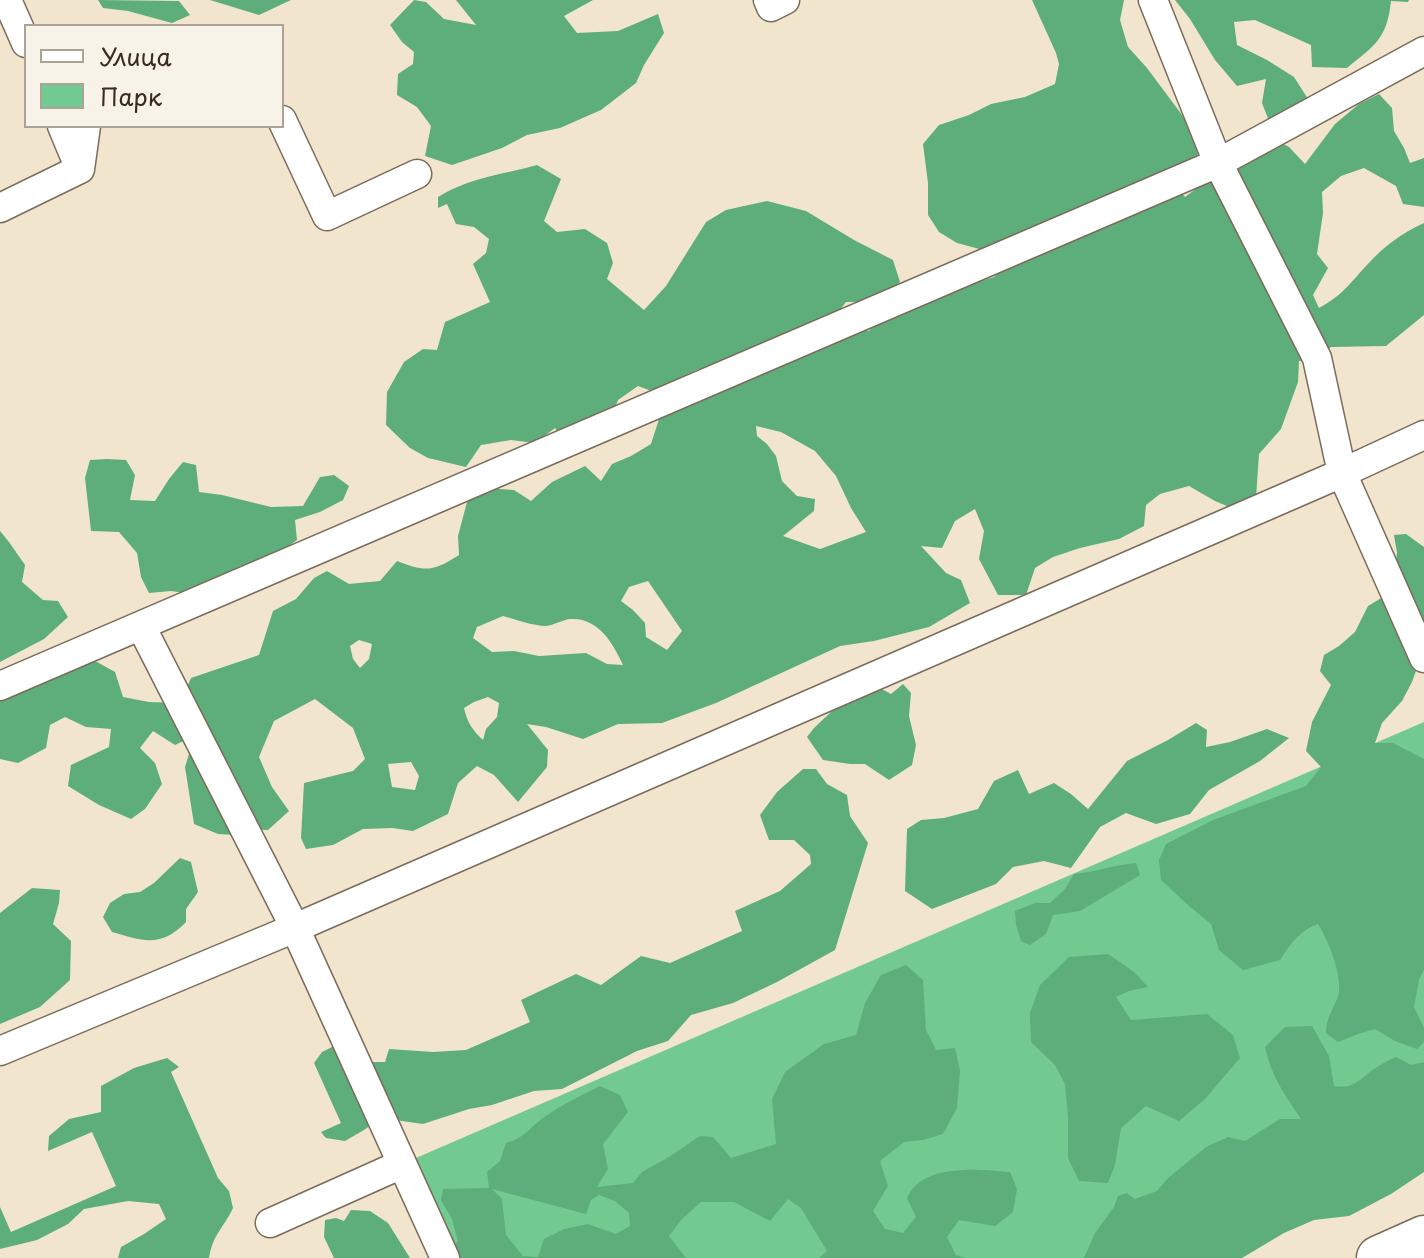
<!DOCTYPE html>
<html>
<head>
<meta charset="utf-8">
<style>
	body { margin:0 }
	#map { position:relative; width:1424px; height:1258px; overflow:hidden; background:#f2e5cd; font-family:"Playpen Sans",sans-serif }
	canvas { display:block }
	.legend { position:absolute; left:24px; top:24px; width:260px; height:104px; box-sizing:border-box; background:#f7f3e8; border:2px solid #aca397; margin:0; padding:10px 14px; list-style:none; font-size:24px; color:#3b2a1e }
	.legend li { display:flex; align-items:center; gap:16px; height:40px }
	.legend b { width:40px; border:2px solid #aca397 }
</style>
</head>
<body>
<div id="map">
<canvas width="1424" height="1258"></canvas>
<ul class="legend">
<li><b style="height:10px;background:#fff"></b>Улица</li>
<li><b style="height:22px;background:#72ca90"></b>Парк</li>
</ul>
</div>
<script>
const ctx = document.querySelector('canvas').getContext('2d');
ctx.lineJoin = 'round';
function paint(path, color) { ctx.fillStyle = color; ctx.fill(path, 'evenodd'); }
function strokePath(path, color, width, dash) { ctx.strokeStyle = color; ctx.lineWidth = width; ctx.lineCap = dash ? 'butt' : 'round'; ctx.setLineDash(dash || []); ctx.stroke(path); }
paint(new Path2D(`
	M 1424,722 L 1424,1143 L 1154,1258 L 445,1258 L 402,1164 Z`), '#72ca90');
paint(new Path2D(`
	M 98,0 L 179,1 L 190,15 L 172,23 L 128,11 L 103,8 Z
	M 210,0 L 291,0 L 259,15 Z
	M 414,0 L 426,2 L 444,19 L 476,25 L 456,0 L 593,0 L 564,16 L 577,33 L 618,31 L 658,14 L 664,33 L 644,65 L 636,83 L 601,110 L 560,128 L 527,135 L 502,148 L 452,165 L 425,156 L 431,126 L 417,107 L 397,95 L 398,74 L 413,64 L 414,52 L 402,42 L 390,25 Z
	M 1032,0 L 1124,0 L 1120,20 L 1128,47 L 1147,68 L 1188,123 L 1198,150 L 1197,162 L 1172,183 L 1185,197 L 1268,135 L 1289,147 L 1305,164 L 1335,124 L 1359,104 L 1379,94 L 1392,108 L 1394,131 L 1404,148 L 1410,163 L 1424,158 L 1424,207 L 1403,204 L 1396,186 L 1364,168 L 1341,176 L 1322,192 L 1323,213 L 1317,254 L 1328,268 L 1313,295 L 1319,308 C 1343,295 1349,284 1367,265 C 1382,248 1403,232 1424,223 L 1424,315 L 1386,346 L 1331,347 L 1317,358 L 1299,361 L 1298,382 L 1281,429 L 1259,454 L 1256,498 L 1248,515 L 1215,501 L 1189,486 L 1160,494 L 1146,505 L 1144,526 L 1119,539 L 1080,548 L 1053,557 L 1035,568 L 1026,595 L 998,595 L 979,559 L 984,531 L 975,509 L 955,521 L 942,548 L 921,546 L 946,573 L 961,580 L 970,603 L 929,627 L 874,641 L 840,646 L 716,703 L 662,723 L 618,724 L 583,739 L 546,727 L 527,724 L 548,750 L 547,767 L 518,802 L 494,775 L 477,766 L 458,783 L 448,814 L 413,831 L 392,828 L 363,829 L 333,845 L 306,849 L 301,838 L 304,783 L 353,771 L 365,759 L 353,728 L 315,699 L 274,721 L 259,757 L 272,787 L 289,811 L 268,830 L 244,829 L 236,835 L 218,834 L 194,824 L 185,767 L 189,754 L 204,751 L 196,735 L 175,745 L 153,731 L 140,748 L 155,763 L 162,784 L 145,809 L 131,819 L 99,805 L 68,786 L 71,765 L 109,747 L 111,729 L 86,727 L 65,717 L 50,725 L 46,748 L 18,763 L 0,759 L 0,698 L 65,658 L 97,662 L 115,672 L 123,697 L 149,702 L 180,703 L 191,678 L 259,655 L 273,611 L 296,599 L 314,578 L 327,571 L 349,584 L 380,581 L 397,561 C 425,572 433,572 459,555 L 458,536 L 467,502 L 485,488 L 514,490 L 531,501 L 552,482 L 585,466 L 601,481 L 612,464 L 631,456 L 651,444 L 660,416 L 714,388 L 726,390 L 755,372 L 709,382 L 699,369 L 679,378 L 657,393 L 638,386 L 618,400 L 609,425 L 567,443 L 555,428 L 535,443 L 511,440 L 481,445 L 466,467 L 428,458 L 410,448 L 386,425 L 387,392 L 404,362 L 423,349 L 437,350 L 445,322 L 490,302 L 473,264 L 486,253 L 489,239 L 474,227 L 456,224 L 447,204 L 438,208 L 438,197 C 471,177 501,175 537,165 L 561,179 L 544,221 L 557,232 L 585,229 L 607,243 L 613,263 L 607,279 L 644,310 L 666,286 L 706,222 L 726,210 L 767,201 L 806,211 L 854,240 L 893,260 L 900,282 L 879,302 L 846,302 L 836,315 L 846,322 L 869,331 L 889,304 L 940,293 L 994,277 L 1017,249 L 983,250 L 957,243 L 939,232 L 928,215 L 928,183 L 923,144 L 939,125 L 969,115 L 991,104 L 1025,97 L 1055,84 L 1059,64 L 1056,53 ZM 756,426 L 781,432 L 815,451 L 836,476 L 851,508 L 866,532 L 820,549 L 783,536 L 814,511 L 815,499 L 797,496 L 782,481 L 776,456 L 767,444 L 757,436 ZM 648,581 L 682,631 L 667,650 L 646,637 L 645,623 L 633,610 L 621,601 L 629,587 ZM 503,616 C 514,619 534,626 546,626 C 554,625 562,620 570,619 C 598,617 613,643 623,665 L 607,664 L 586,653 L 539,656 L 514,651 L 492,652 L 473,638 L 477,627 ZM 359,640 L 372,644 L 369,659 L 360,668 L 353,659 L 350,646 ZM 488,697 L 499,703 L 497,717 L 486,729 L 483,740 C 473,731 467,722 464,708 L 474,702 ZM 411,762 L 419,776 L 415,790 L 392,787 L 388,764 Z
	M 1175,0 L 1409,0 L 1408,2 L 1391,1 C 1387,39 1375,45 1347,68 L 1312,67 L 1311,45 L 1255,20 L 1234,22 L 1237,45 L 1267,60 L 1294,77 L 1308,99 L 1269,121 L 1262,103 L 1266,79 L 1237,86 L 1215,60 L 1190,19 Z
	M 107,459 L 126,460 L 135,475 L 130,500 L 155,501 L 169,479 L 183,462 L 196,465 L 199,492 L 222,495 L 271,507 L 303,506 L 320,477 L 334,475 L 349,486 L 343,500 L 320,512 L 295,520 L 297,540 L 266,562 L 239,567 L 193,594 L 171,591 L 149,593 L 141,577 L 137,553 L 119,532 L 91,531 L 85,478 L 90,460 Z
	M 0,531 L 9,542 L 25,565 L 22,582 L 43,600 L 58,601 L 68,617 L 44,639 L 0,662 Z
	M 1406,534 L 1424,547 L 1424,653 L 1422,654 L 1412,682 L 1402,701 L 1382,723 L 1375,743 L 1393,743 L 1424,759 L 1424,970 L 1419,980 L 1414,1007 L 1424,1028 L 1424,1042 L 1417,1049 L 1395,1041 L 1375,1029 L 1358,1034 L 1338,1042 L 1326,1033 C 1326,1015 1337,1006 1339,991 C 1341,973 1328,939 1318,924 C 1300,930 1290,944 1280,960 L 1243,970 L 1219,950 L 1211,924 L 1188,905 L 1161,880 L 1159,860 L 1166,844 L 1213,820 L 1306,786 L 1321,767 L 1306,751 L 1312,722 L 1331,685 L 1320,671 L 1324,655 L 1339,646 L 1355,632 L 1368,606 L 1383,597 L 1395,567 L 1397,553 L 1394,535 Z
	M 865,680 L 891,694 L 903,684 L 911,693 L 909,716 L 916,745 L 912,765 L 889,780 L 865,764 L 850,764 L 823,760 L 807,737 L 814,728 Z
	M 1196,723 L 1207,730 L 1206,747 L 1230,742 L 1267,729 L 1289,738 L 1260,761 L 1209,790 L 1190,814 L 1156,824 L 1126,813 L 1100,827 L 1071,868 L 1044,861 L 1013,867 L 996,884 L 932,909 L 905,891 L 907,829 L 921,820 L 944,818 L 978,809 L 994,781 L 1018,770 L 1029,794 L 1054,783 L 1071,794 L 1088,809 L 1127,761 L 1168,740 Z
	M 803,769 L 816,769 L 827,784 L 847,795 L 850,816 L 868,843 L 835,950 L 777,982 L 733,1003 L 691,1015 L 668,1041 L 637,1051 L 562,1089 L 534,1091 L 492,1105 L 469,1109 L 423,1124 L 381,1118 L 364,1130 L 345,1141 L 326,1138 L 321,1132 L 341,1123 L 314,1063 L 322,1052 L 336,1045 L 371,1062 L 385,1062 L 389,1049 L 433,1052 L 466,1050 L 530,1022 L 521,1000 L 576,974 L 601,985 L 641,956 L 670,963 L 742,931 L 735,911 L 780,891 L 811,864 L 810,855 L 794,840 L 769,840 L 760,815 L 777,792 Z
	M 180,858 L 191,862 L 198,892 L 186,909 L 186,922 C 161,948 143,941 112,932 L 103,917 L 110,903 L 124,894 L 140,892 L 154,883 Z
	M 1136,863 L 1140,875 L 1080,911 L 1053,915 L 1046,934 L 1030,945 L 1021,941 L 1016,925 L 1015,911 L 1035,903 L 1050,903 L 1065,889 L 1074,874 C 1095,872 1114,865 1136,863 Z
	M 32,888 L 60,890 L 59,903 L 53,924 L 71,941 L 70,980 L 40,1007 L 0,1024 L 0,913 Z
	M 1108,954 L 1134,972 L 1148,987 L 1129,991 L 1116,997 L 1131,1020 L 1207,1014 L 1233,1035 L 1240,1058 L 1205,1099 L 1179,1121 L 1146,1106 L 1121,1128 L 1115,1165 L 1108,1183 L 1079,1181 L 1068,1158 L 1068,1116 L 1065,1084 L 1055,1065 L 1031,1042 L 1030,1013 L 1040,985 L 1069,957 Z
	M 906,965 L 923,980 L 926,1030 L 936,1050 L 955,1048 L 960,1070 L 957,1108 L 943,1134 L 923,1140 L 904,1142 L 880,1161 L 888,1186 L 873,1211 L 885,1229 L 903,1233 L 916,1217 L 907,1198 C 909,1194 911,1190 914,1187 C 934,1165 983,1169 1010,1172 L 1017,1189 L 1013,1212 L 995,1226 L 959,1220 L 947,1237 L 956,1255 L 966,1258 L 819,1258 L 827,1251 L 801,1208 L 788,1199 L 770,1221 L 734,1202 L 701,1202 L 681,1220 L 669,1236 L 686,1258 L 441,1258 L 458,1241 L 452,1219 L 441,1200 L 443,1189 L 489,1188 L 487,1172 L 500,1161 L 506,1143 C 526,1137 528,1129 543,1118 C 561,1105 580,1096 600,1086 L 620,1095 L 628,1112 L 603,1144 L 608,1169 L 597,1187 L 633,1183 L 642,1172 L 669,1157 L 700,1136 L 713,1137 L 731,1158 L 776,1144 L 772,1099 L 785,1072 L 824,1044 L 856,1035 L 865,1003 L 881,975 ZM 492,1189 L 586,1214 L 591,1200 L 599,1195 L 615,1201 L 629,1213 L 630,1226 L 616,1234 L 588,1224 L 564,1229 L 544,1239 L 538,1257 L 523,1256 L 506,1235 L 502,1199 Z
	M 1312,1026 L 1329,1056 L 1334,1086 C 1355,1090 1361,1077 1377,1067 C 1383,1063 1389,1060 1396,1057 L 1411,1065 L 1424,1062 L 1424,1172 L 1391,1194 L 1349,1216 L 1314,1220 L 1284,1233 L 1242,1258 L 1084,1258 L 1095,1233 L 1114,1207 L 1118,1196 L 1127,1193 L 1135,1199 L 1157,1191 L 1168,1178 L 1206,1147 L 1228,1137 L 1245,1141 L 1280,1119 L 1301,1119 C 1284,1093 1272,1078 1265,1047 L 1285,1027 Z
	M 167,1058 L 179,1067 L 171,1072 L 218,1178 L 229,1191 L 233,1208 C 223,1229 213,1234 209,1258 L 118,1258 L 121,1247 L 144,1234 L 166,1219 L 159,1204 L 128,1201 L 84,1209 L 68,1224 L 37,1240 L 0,1249 L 0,1207 L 11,1232 L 116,1186 L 92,1132 L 48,1151 L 49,1136 L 69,1119 L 101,1112 L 101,1086 L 134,1068 Z
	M 351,1210 L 370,1211 L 388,1223 L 410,1258 L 334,1258 L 324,1237 L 325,1220 L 336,1218 L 344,1221 Z`), '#5dae7a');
const service = new Path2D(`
	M 7,0 L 26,43
	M 768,0 L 771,7 L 785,0
	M 1153,0 L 1218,163 L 1317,358 L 1342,473 L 1424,435
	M 282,120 L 327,216 L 417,174
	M 62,126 L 80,169
	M 0,208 L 80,169 L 86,126
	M 0,686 L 1218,163 L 1424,51
	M 0,1051 L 295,928 L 141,626
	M 270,1223 L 402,1164
	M 445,1258 L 295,928 L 1342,473 L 1424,658`);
const minor = new Path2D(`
	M 1379,1258 L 1424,1238`);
strokePath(service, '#7b6b5b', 31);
strokePath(minor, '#7b6b5b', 47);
strokePath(service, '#fff', 28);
strokePath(minor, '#fff', 44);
</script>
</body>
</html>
